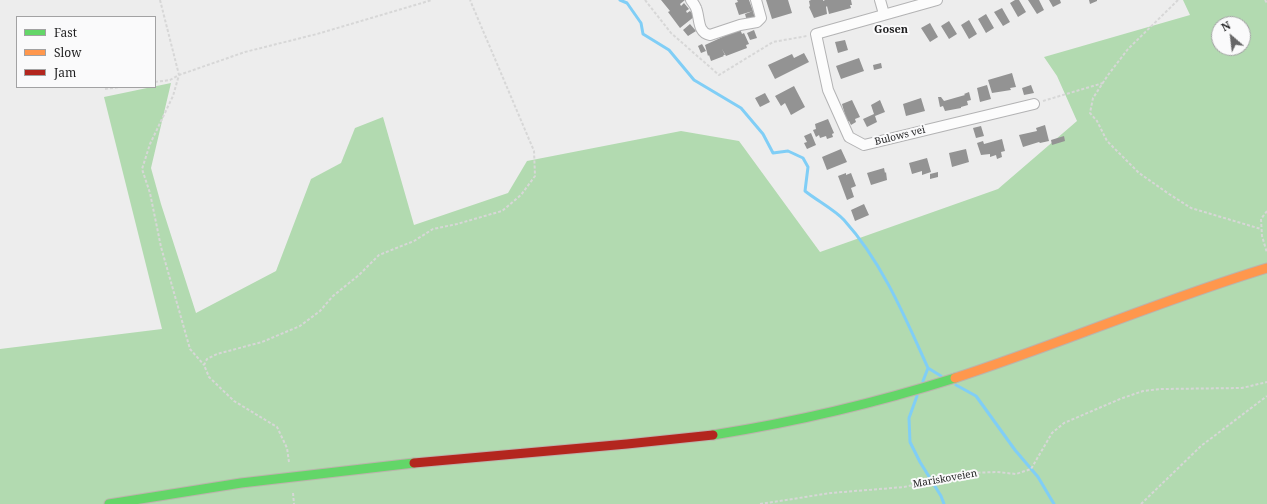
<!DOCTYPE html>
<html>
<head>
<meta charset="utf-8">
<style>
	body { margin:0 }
	#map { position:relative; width:1267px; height:504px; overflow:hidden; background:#ededed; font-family:"Noto Serif",serif }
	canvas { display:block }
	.legend { position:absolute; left:16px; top:16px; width:140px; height:72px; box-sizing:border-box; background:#fafafb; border:1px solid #a2a2a3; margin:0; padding:5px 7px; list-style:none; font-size:12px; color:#1e1e1f }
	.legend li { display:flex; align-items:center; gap:8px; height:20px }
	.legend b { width:20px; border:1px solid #a2a2a3 }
	.north { position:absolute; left:1211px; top:16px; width:40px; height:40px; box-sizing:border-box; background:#fafafb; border:1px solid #a2a2a3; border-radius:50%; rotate:332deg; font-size:11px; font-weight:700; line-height:16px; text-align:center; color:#1e1e1f }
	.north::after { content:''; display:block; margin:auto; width:14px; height:18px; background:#666667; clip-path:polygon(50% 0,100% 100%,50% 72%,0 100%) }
</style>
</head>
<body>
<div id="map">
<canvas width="1267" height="504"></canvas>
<ul class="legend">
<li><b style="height:5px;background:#63d668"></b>Fast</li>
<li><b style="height:5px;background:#ff974d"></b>Slow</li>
<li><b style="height:5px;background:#b3261e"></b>Jam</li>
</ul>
<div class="north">N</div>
</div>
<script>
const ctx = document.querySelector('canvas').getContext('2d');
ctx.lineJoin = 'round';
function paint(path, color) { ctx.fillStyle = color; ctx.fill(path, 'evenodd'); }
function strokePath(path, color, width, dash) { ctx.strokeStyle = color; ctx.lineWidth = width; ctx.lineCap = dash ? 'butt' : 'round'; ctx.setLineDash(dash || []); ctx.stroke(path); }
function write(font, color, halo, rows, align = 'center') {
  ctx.font = font + ' "Noto Serif",serif'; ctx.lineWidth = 4; ctx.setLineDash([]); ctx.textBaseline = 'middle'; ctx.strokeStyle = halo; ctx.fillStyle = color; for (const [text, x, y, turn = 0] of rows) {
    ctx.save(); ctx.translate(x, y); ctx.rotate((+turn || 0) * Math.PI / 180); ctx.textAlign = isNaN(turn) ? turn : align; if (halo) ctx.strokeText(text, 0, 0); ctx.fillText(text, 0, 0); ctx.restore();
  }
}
paint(new Path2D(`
	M 1183,0 L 1267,0 L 1267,504 L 0,504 L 0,349 L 162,329 L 104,97 L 171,83 L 151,168 L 161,204 L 196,313 L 276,271 L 311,179 L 341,163 L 355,128 L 383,117 L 414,225 L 508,193 L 527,161 L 681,131 L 739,141 L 820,252 L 998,189 L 1077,121 L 1057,76 L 1044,57 L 1190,15 ZM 1219,24 L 1243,24 L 1243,48 L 1219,48 Z`), '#b2dab0');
strokePath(new Path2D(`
	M 620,0 L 627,3 L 641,23 L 643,34 L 669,50 L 694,80 L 741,108 L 763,134 L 773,153 L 788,151 L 803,158 L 808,167 L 805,191 C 816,200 835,210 844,220 C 882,262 905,317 928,368 L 923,381
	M 928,368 L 941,376
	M 956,385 L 976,396 L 1015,450 L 1038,477 L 1054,504
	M 917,396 L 909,418 L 910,442 L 920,462 L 941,496 L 944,504`), '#80cef6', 3);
paint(new Path2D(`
	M 661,0 L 685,0 L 680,4 L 681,6 L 684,3 L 689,9 L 686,11 L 687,13 L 690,11 L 695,16 L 680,28 L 668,12 L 670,11 Z
	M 737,0 L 749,0 L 753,11 L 739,15 L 735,3 L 738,2 Z
	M 766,0 L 788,0 L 792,13 L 772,19 Z
	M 811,0 L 823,0 L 823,1 L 825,0 L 851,0 L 852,5 L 850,5 L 851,8 L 829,14 L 827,6 L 826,7 L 827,14 L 814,18 L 809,7 L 810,6 L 809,1 Z
	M 1015,0 L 1019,0 L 1026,12 L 1018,17 L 1010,3 Z
	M 1028,0 L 1039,0 L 1044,10 L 1037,14 Z
	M 1049,0 L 1060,0 L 1061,3 L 1053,7 Z
	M 1089,0 L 1097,0 L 1097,1 L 1090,4 Z
	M 1002,8 L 1010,22 L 1003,26 L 994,12 Z
	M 753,11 L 755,19 L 747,21 L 745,14 Z
	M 986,14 L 994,28 L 986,33 L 978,19 Z
	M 969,20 L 977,34 L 969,39 L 961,25 Z
	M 949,21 L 957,34 L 949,39 L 941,26 Z
	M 930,23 L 938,37 L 930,42 L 921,28 Z
	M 690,24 L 696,31 L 688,36 L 683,30 Z
	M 740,29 L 742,34 L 744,33 L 749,44 L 746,45 L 747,48 L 726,56 L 722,49 L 725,55 L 723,55 L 724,56 L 711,61 L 709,55 L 708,56 L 705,45 Z
	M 754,30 L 757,38 L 750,40 L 747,33 Z
	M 845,40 L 848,50 L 838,53 L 835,42 Z
	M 702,44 L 706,51 L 701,53 L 698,46 Z
	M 804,53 L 809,62 L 775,79 L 768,65 L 792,54 L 794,58 Z
	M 859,58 L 864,71 L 841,79 L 836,66 Z
	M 881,63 L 882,68 L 874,70 L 873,65 Z
	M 1012,73 L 1016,87 L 1010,88 L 1011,90 L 992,93 L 988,80 Z
	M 987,85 L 991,99 L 980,102 L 977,88 Z
	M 1031,85 L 1034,93 L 1024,95 L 1022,88 Z
	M 794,86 L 805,107 L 791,115 L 785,103 L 781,106 L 775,96 Z
	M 969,92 L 971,100 L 967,101 L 968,105 L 961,107 L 961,108 L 945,111 L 943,106 L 940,107 L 938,97 L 941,97 L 944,101 L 965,95 L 964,94 Z
	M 765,93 L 770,102 L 760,107 L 755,98 Z
	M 921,98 L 925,111 L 906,116 L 903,104 Z
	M 852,100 L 860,117 L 855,119 L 856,122 L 851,125 L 849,121 L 847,122 L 842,104 Z
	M 880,100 L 885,112 L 875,116 L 877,122 L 867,127 L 863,119 L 874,114 L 871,105 Z
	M 828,119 L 834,133 L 832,134 L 833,137 L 827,139 L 826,136 L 820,138 L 819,135 L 816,137 L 813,130 L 816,129 L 815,124 Z
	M 1045,125 L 1049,141 L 1040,143 L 1039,142 L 1023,147 L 1019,135 L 1037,131 L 1036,128 Z
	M 981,126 L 984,136 L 976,138 L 973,128 Z
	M 811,133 L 816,145 L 807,149 L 804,143 L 807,142 L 804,136 Z
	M 1064,136 L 1065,141 L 1052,145 L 1051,140 Z
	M 1002,139 L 1005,151 L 1001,152 L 1002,157 L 997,159 L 996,155 L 990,157 L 990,154 L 981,155 L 977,143 L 983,141 L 984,144 Z
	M 841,149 L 847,162 L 827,170 L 822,157 Z
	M 966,149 L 969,162 L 952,167 L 949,153 Z
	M 927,158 L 931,172 L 922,175 L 922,171 L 912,174 L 909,163 Z
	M 884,168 L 885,173 L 886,172 L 887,180 L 871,185 L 867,173 Z
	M 938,172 L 938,177 L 930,179 L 930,174 Z
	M 846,173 L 846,175 L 851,173 L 856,186 L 851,188 L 854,197 L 847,200 L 838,176 Z
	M 864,204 L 869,215 L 855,221 L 851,210 Z`), '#939393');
const street = new Path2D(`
	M 691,0 C 693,3 695,5 696,8 C 700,17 697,33 710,35 L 740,25 L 757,22 L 761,18 L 756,0
	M 880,0 L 884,14
	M 937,0 L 816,34 L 828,90 L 849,137 L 864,145 L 1034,104`);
const fast = new Path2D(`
	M 713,435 C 795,422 876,403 955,378
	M 109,504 L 241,483 L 414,463`);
const slow = new Path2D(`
	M 955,378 C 1060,344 1161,300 1267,268`);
const jam = new Path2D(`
	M 414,463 L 627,444 L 713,435`);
strokePath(street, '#b3b3b4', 12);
strokePath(fast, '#bcb3ac', 11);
strokePath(slow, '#bcb3ac', 11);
strokePath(jam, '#bcb3ac', 11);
strokePath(new Path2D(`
	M 160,0 L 179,75 L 173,96 L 150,144 L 142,169 L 150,193 L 161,247 L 190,349 L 204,365
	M 645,0 L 671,33 L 719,75 L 773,42 L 807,36
	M 1178,0 L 1128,49 L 1108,75 L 1093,98 L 1090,113 L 1097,121 L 1107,141 L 1139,173 L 1169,194 L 1191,208 L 1261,229
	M 1265,0 L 1267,3
	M 155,82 L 170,80 L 179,75 L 245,52 L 317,34 L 432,0
	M 105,89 L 120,87
	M 1043,101 L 1103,83
	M 1267,211 L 1261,219 L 1262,236 L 1267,253
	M 289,462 L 287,448 L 277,427 L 234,401 L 209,377 L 204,365 L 207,359 L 217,354 L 262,342 L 300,326 L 320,311 L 333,296 L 359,275 L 379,255 L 414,241 L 433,229 L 457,224 L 502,211 L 521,195 L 535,176 L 534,151 L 470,0
	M 293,493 L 294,504
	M 760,504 L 831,493 L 904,487 L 969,473 L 997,472 L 1016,474 L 1031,469 L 1052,433 L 1064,423 L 1120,399 L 1143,391 L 1161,389 L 1242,388 L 1267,382
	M 1141,504 L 1201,446 L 1267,396`), '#d7d7d7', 2, [3, 2]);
strokePath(street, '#fcfcfc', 10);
strokePath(fast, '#63d668', 9);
strokePath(slow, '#ff974d', 9);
strokePath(jam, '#b3261e', 9);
write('10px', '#1e1e1f', '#fafafb', [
	["Bulows vei",900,136,-14],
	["Mariskoveien",945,479,-10]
]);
write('bold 11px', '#1e1e1f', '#fafafb', [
	["Gosen",891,30]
]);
</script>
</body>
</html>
